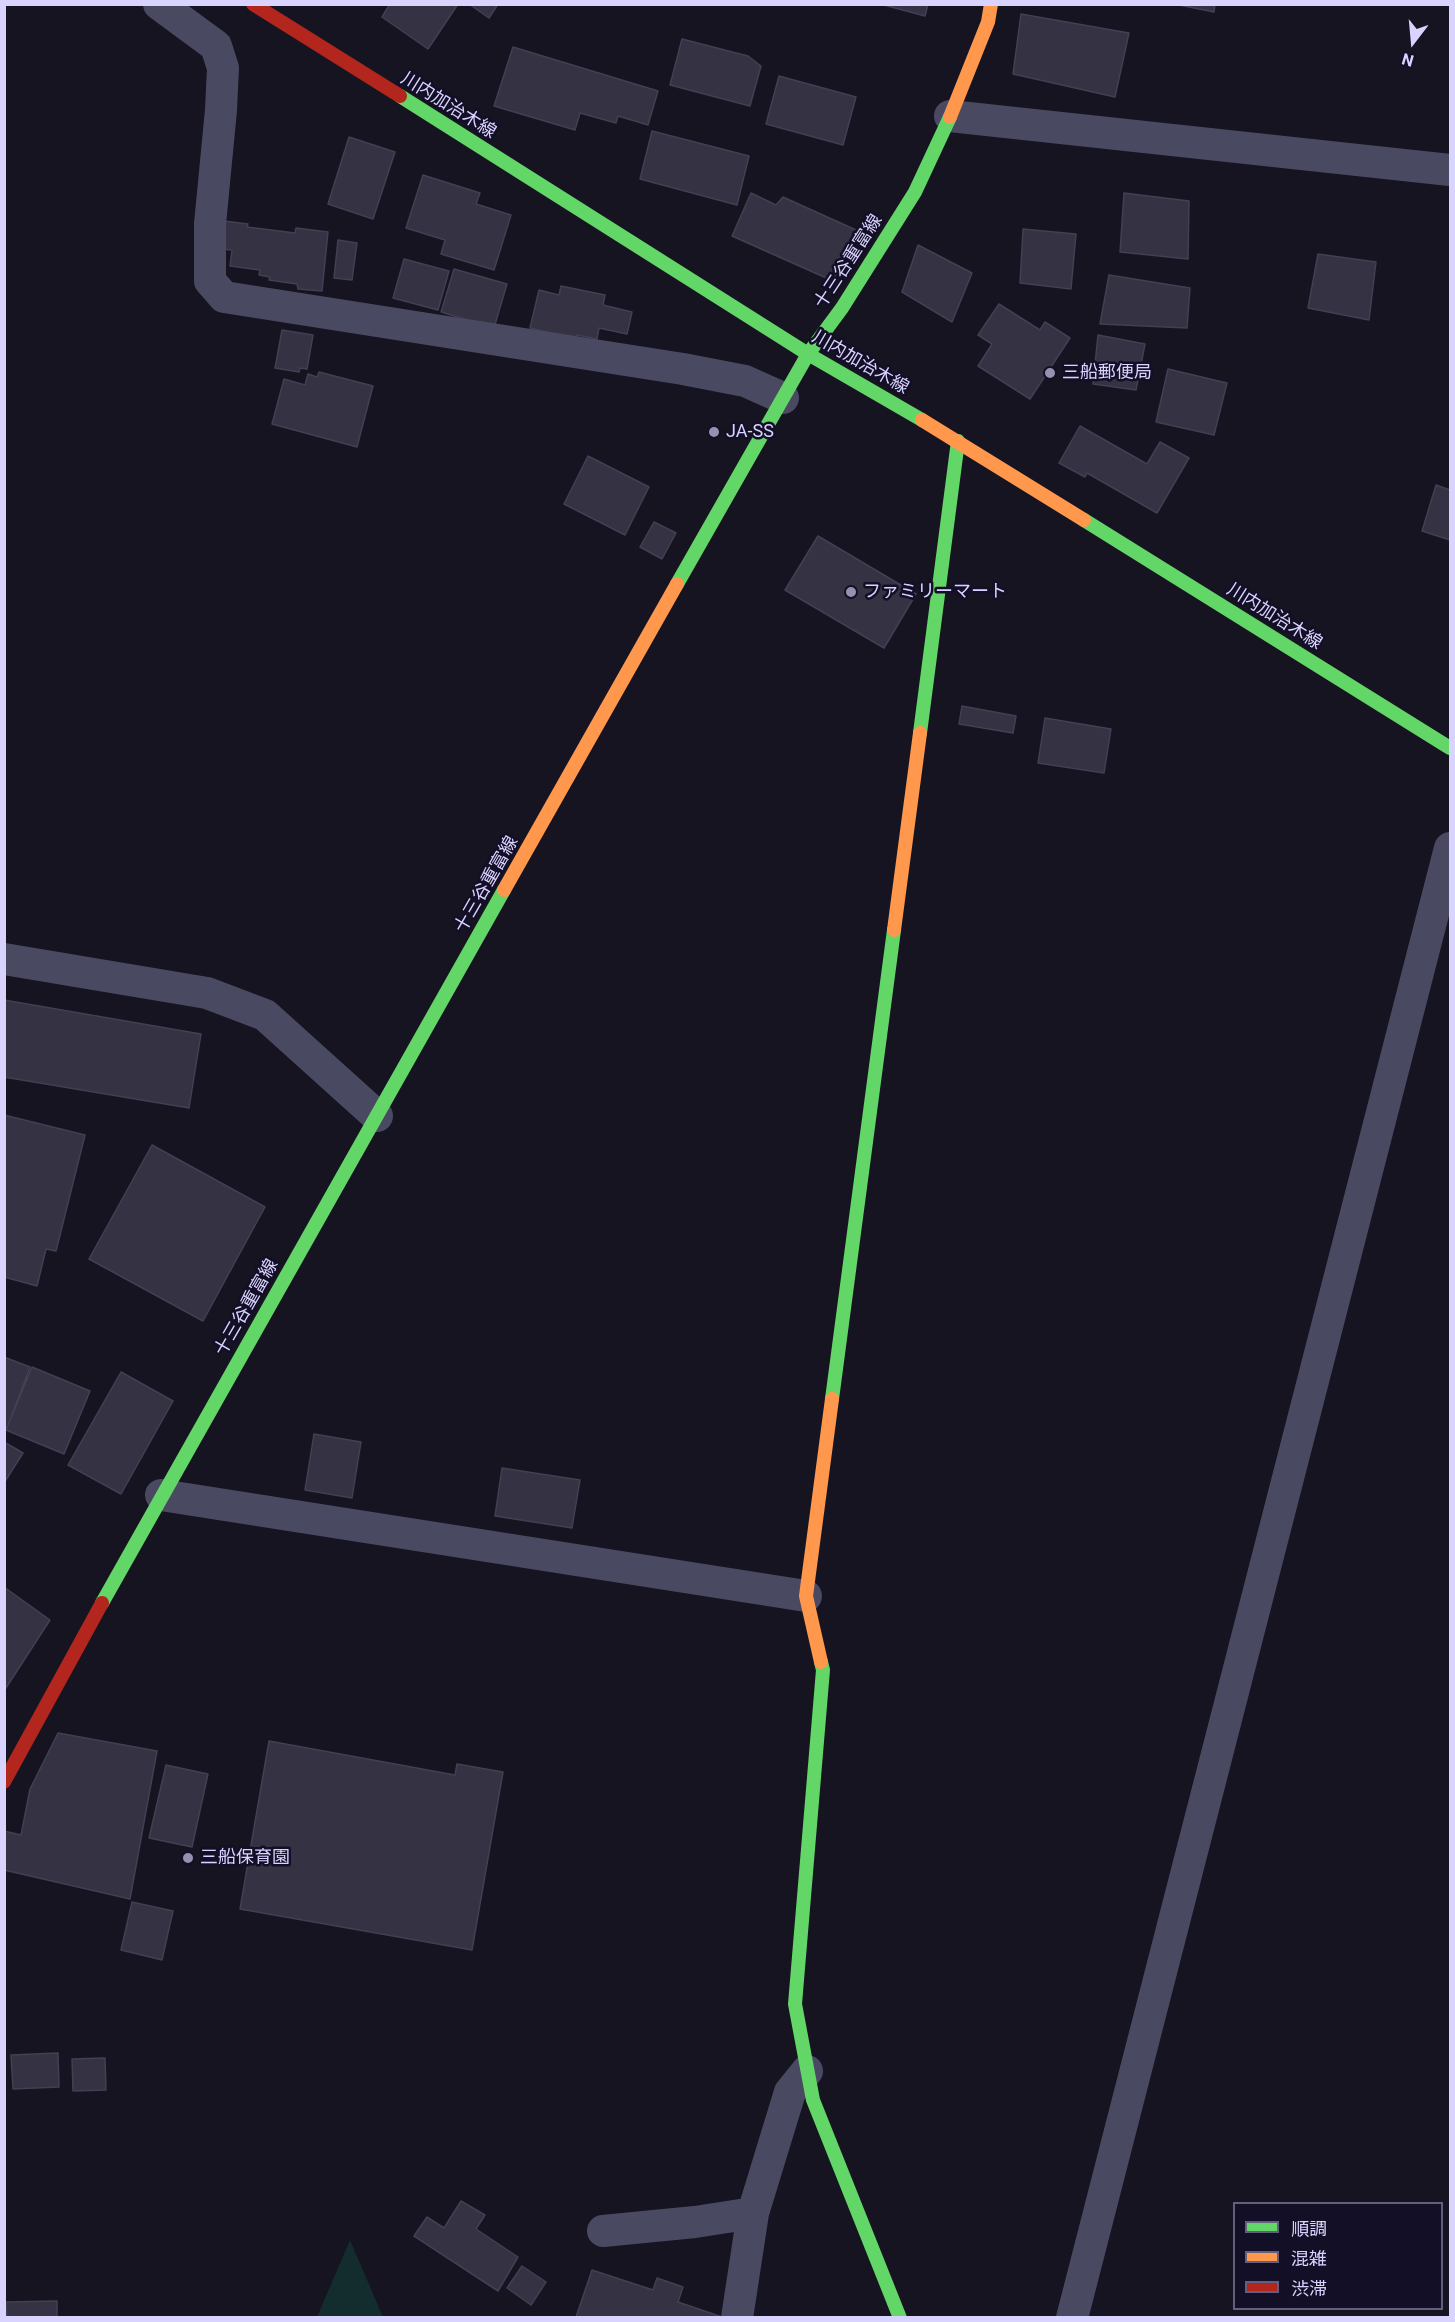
<!DOCTYPE html>
<html>
<head>
<meta charset="utf-8">
<style>
	body { margin:0 }
	#map { position:relative; width:1455px; height:2322px; overflow:hidden; background:#161421; font-family:Roboto,"Noto Sans JP",sans-serif }
	canvas { display:block }
	.frame { position:absolute; inset:0; border:6px solid #d9d4ff; pointer-events:none }
	.legend { position:absolute; left:1233px; top:2202px; width:210px; height:108px; box-sizing:border-box; background:#130f26; border:2px solid #625e7d; margin:0; padding:8px 10px; list-style:none; font-size:18px; color:#d9d4ff }
	.legend li { display:flex; align-items:center; gap:12px; height:30px }
	.legend b { width:30px; border:2px solid #625e7d }
	.north { position:absolute; left:1383px; top:12px; width:60px; height:60px; -webkit-text-stroke:4px #130f26; paint-order:stroke; rotate:196deg; font-size:16px; font-weight:700; line-height:24px; text-align:center; color:#d9d4ff }
	.north::after { content:''; display:block; margin:auto; width:21px; height:27px; background:#d9d4ff; clip-path:polygon(50% 0,100% 100%,50% 72%,0 100%) }
</style>
</head>
<body>
<div id="map">
<canvas width="1455" height="2322"></canvas>
<div class="frame"></div>
<ul class="legend">
<li><b style="height:8px;background:#63d668"></b>順調</li>
<li><b style="height:8px;background:#ff974d"></b>混雑</li>
<li><b style="height:8px;background:#b3261e"></b>渋滞</li>
</ul>
<div class="north">N</div>
</div>
<script>
const ctx = document.querySelector('canvas').getContext('2d');
ctx.lineJoin = 'round';
function paint(path, color) { ctx.fillStyle = color; ctx.fill(path, 'evenodd'); }
function strokePath(path, color, width, dash) { ctx.strokeStyle = color; ctx.lineWidth = width; ctx.lineCap = dash ? 'butt' : 'round'; ctx.setLineDash(dash || []); ctx.stroke(path); }
function write(font, color, halo, rows, align = 'center') {
  ctx.font = font + ' Roboto,"Noto Sans JP",sans-serif'; ctx.lineWidth = 5; ctx.setLineDash([]); ctx.textBaseline = 'middle'; ctx.strokeStyle = halo; ctx.fillStyle = color; for (const [text, x, y, turn = 0] of rows) {
    ctx.save(); ctx.translate(x, y); ctx.rotate((+turn || 0) * Math.PI / 180); ctx.textAlign = isNaN(turn) ? turn : align; if (halo) ctx.strokeText(text, 0, 0); ctx.fillText(text, 0, 0); ctx.restore();
  }
}
paint(new Path2D(`
	M 350,2240 L 383,2317 L 317,2317 Z`), '#132c2d');
const building = new Path2D(`
	M 390,4 L 458,4 L 428,49 L 382,17 Z
	M 469,4 L 498,4 L 489,18 Z
	M 880,4 L 928,4 L 925,16 Z
	M 1174,4 L 1215,4 L 1214,12 Z
	M 1021,14 L 1129,33 L 1115,97 L 1013,74 Z
	M 682,39 L 748,56 L 761,66 L 750,106 L 670,85 Z
	M 513,47 L 658,91 L 648,125 L 618,116 L 616,123 L 580,113 L 575,130 L 494,106 Z
	M 779,76 L 856,97 L 843,145 L 766,124 Z
	M 652,131 L 749,156 L 737,205 L 640,179 Z
	M 349,137 L 395,152 L 373,219 L 328,204 Z
	M 423,175 L 480,193 L 476,204 L 511,215 L 494,270 L 441,254 L 445,240 L 406,228 Z
	M 751,193 L 776,205 L 783,197 L 856,230 L 833,281 L 732,236 Z
	M 1124,193 L 1189,201 L 1188,259 L 1120,252 Z
	M 224,221 L 248,224 L 247,227 L 295,233 L 296,228 L 328,232 L 322,291 L 298,289 L 297,284 L 269,280 L 270,277 L 259,275 L 260,270 L 230,266 L 232,250 L 221,249 Z
	M 1023,229 L 1076,234 L 1071,289 L 1020,283 Z
	M 338,240 L 357,243 L 352,280 L 334,278 Z
	M 918,245 L 972,273 L 952,322 L 902,292 Z
	M 1318,254 L 1376,262 L 1369,320 L 1308,308 Z
	M 404,259 L 449,271 L 438,310 L 393,298 Z
	M 454,269 L 507,284 L 494,328 L 441,312 Z
	M 1109,275 L 1190,288 L 1187,328 L 1100,324 Z
	M 561,286 L 605,295 L 603,305 L 632,312 L 627,334 L 599,328 L 597,339 L 577,335 L 576,339 L 530,328 L 539,290 L 559,295 Z
	M 999,304 L 1040,330 L 1045,322 L 1070,338 L 1030,399 L 978,366 L 992,344 L 978,335 Z
	M 282,330 L 313,335 L 307,369 L 300,368 L 299,372 L 275,368 Z
	M 1098,335 L 1145,344 L 1136,390 L 1093,384 Z
	M 1168,369 L 1227,383 L 1214,435 L 1156,422 Z
	M 319,372 L 373,386 L 357,447 L 272,424 L 284,379 L 305,385 L 308,374 L 317,377 Z
	M 1080,426 L 1147,464 L 1160,442 L 1189,458 L 1157,513 L 1087,473 L 1085,477 L 1059,463 Z
	M 588,456 L 649,487 L 625,535 L 564,504 Z
	M 1436,485 L 1450,490 L 1450,540 L 1422,531 Z
	M 654,522 L 676,533 L 662,559 L 640,547 Z
	M 818,536 L 916,594 L 884,648 L 785,590 Z
	M 962,706 L 1016,716 L 1013,733 L 959,724 Z
	M 1045,718 L 1111,729 L 1104,773 L 1038,763 Z
	M 4,1000 L 201,1034 L 189,1108 L 4,1077 Z
	M 4,1115 L 85,1135 L 56,1251 L 46,1249 L 37,1286 L 4,1277 Z
	M 152,1145 L 265,1207 L 203,1321 L 89,1259 Z
	M 4,1357 L 30,1367 L 7,1428 L 4,1427 Z
	M 32,1367 L 90,1391 L 64,1454 L 6,1430 Z
	M 121,1372 L 173,1401 L 121,1494 L 68,1465 Z
	M 314,1434 L 361,1442 L 352,1498 L 305,1490 Z
	M 4,1442 L 23,1453 L 4,1483 Z
	M 502,1468 L 580,1480 L 572,1528 L 495,1516 Z
	M 4,1587 L 50,1620 L 4,1691 Z
	M 58,1733 L 157,1751 L 130,1899 L 4,1870 L 4,1831 L 21,1835 L 30,1789 Z
	M 269,1741 L 455,1775 L 457,1764 L 503,1772 L 472,1950 L 240,1909 Z
	M 166,1765 L 208,1774 L 192,1847 L 149,1838 Z
	M 132,1902 L 173,1911 L 162,1960 L 121,1950 Z
	M 58,2053 L 59,2087 L 13,2089 L 11,2055 Z
	M 105,2058 L 106,2090 L 73,2091 L 72,2059 Z
	M 461,2201 L 485,2215 L 476,2229 L 518,2257 L 498,2291 L 414,2236 L 427,2217 L 444,2228 Z
	M 522,2266 L 546,2282 L 531,2305 L 507,2288 Z
	M 592,2270 L 653,2290 L 657,2278 L 683,2287 L 678,2302 L 722,2317 L 576,2317 Z
	M 57,2301 L 57,2318 L 7,2318 L 6,2302 Z`);
paint(building, '#343243');
strokePath(building, '#433f54', 1.5);
strokePath(new Path2D(`
	M 159,4 L 216,46 L 223,68 L 221,110 L 210,224 L 210,281 L 224,297 L 683,369 L 745,381 L 783,398
	M 950,116 L 1450,170
	M 4,959 L 207,993 L 265,1015 L 377,1116
	M 161,1495 L 806,1596
	M 603,2231 L 695,2222 L 753,2213
	M 737,2318 L 753,2213 L 790,2092 L 807,2071
	M 1072,2318 L 1450,848`), '#4a4962', 32);
strokePath(new Path2D(`
	M 400,96 L 808,354 L 922,420
	M 1084,520 L 1450,748
	M 677,584 L 808,354 L 842,308 L 915,192 L 950,117
	M 920,733 L 958,441
	M 832,1399 L 894,930
	M 102,1603 L 504,890
	M 821,1662 L 823,1670 L 795,2004 L 813,2100 L 900,2318`), '#63d668', 14);
strokePath(new Path2D(`
	M 950,117 L 988,22 L 991,4
	M 922,420 L 1084,520
	M 504,890 L 677,584
	M 894,930 L 920,733
	M 821,1662 L 806,1596 L 832,1399`), '#ff974d', 14);
strokePath(new Path2D(`
	M 253,4 L 400,96
	M 4,1782 L 102,1603`), '#b3261e', 14);
for (const [x, y, r, color] of [
	[1050,373,6,"#9591b1"],
	[714,432,6,"#9591b1"],
	[851,592,6,"#9591b1"],
	[188,1858,6,"#9591b1"]
]) { const dot = new Path2D(); dot.arc(x, y, r, 0, 2 * Math.PI); ctx.fillStyle = color; ctx.fill(dot); strokePath(dot, '#130f26', 2); }
write('18px', '#d9d4ff', '#130f26', [
	["川内加治木線",448,106,32],
	["十三谷重富線",849,262,-57],
	["川内加治木線",860,363,30],
	["川内加治木線",1274,617,32],
	["十三谷重富線",487,885,-60],
	["十三谷重富線",247,1308,-60]
]);
write('18px', '#d9d4ff', '#130f26', [
	["三船郵便局",1062,373],
	["JA-SS",726,432],
	["ファミリーマート",863,592],
	["三船保育園",200,1858]
], 'left');
</script>
</body>
</html>
